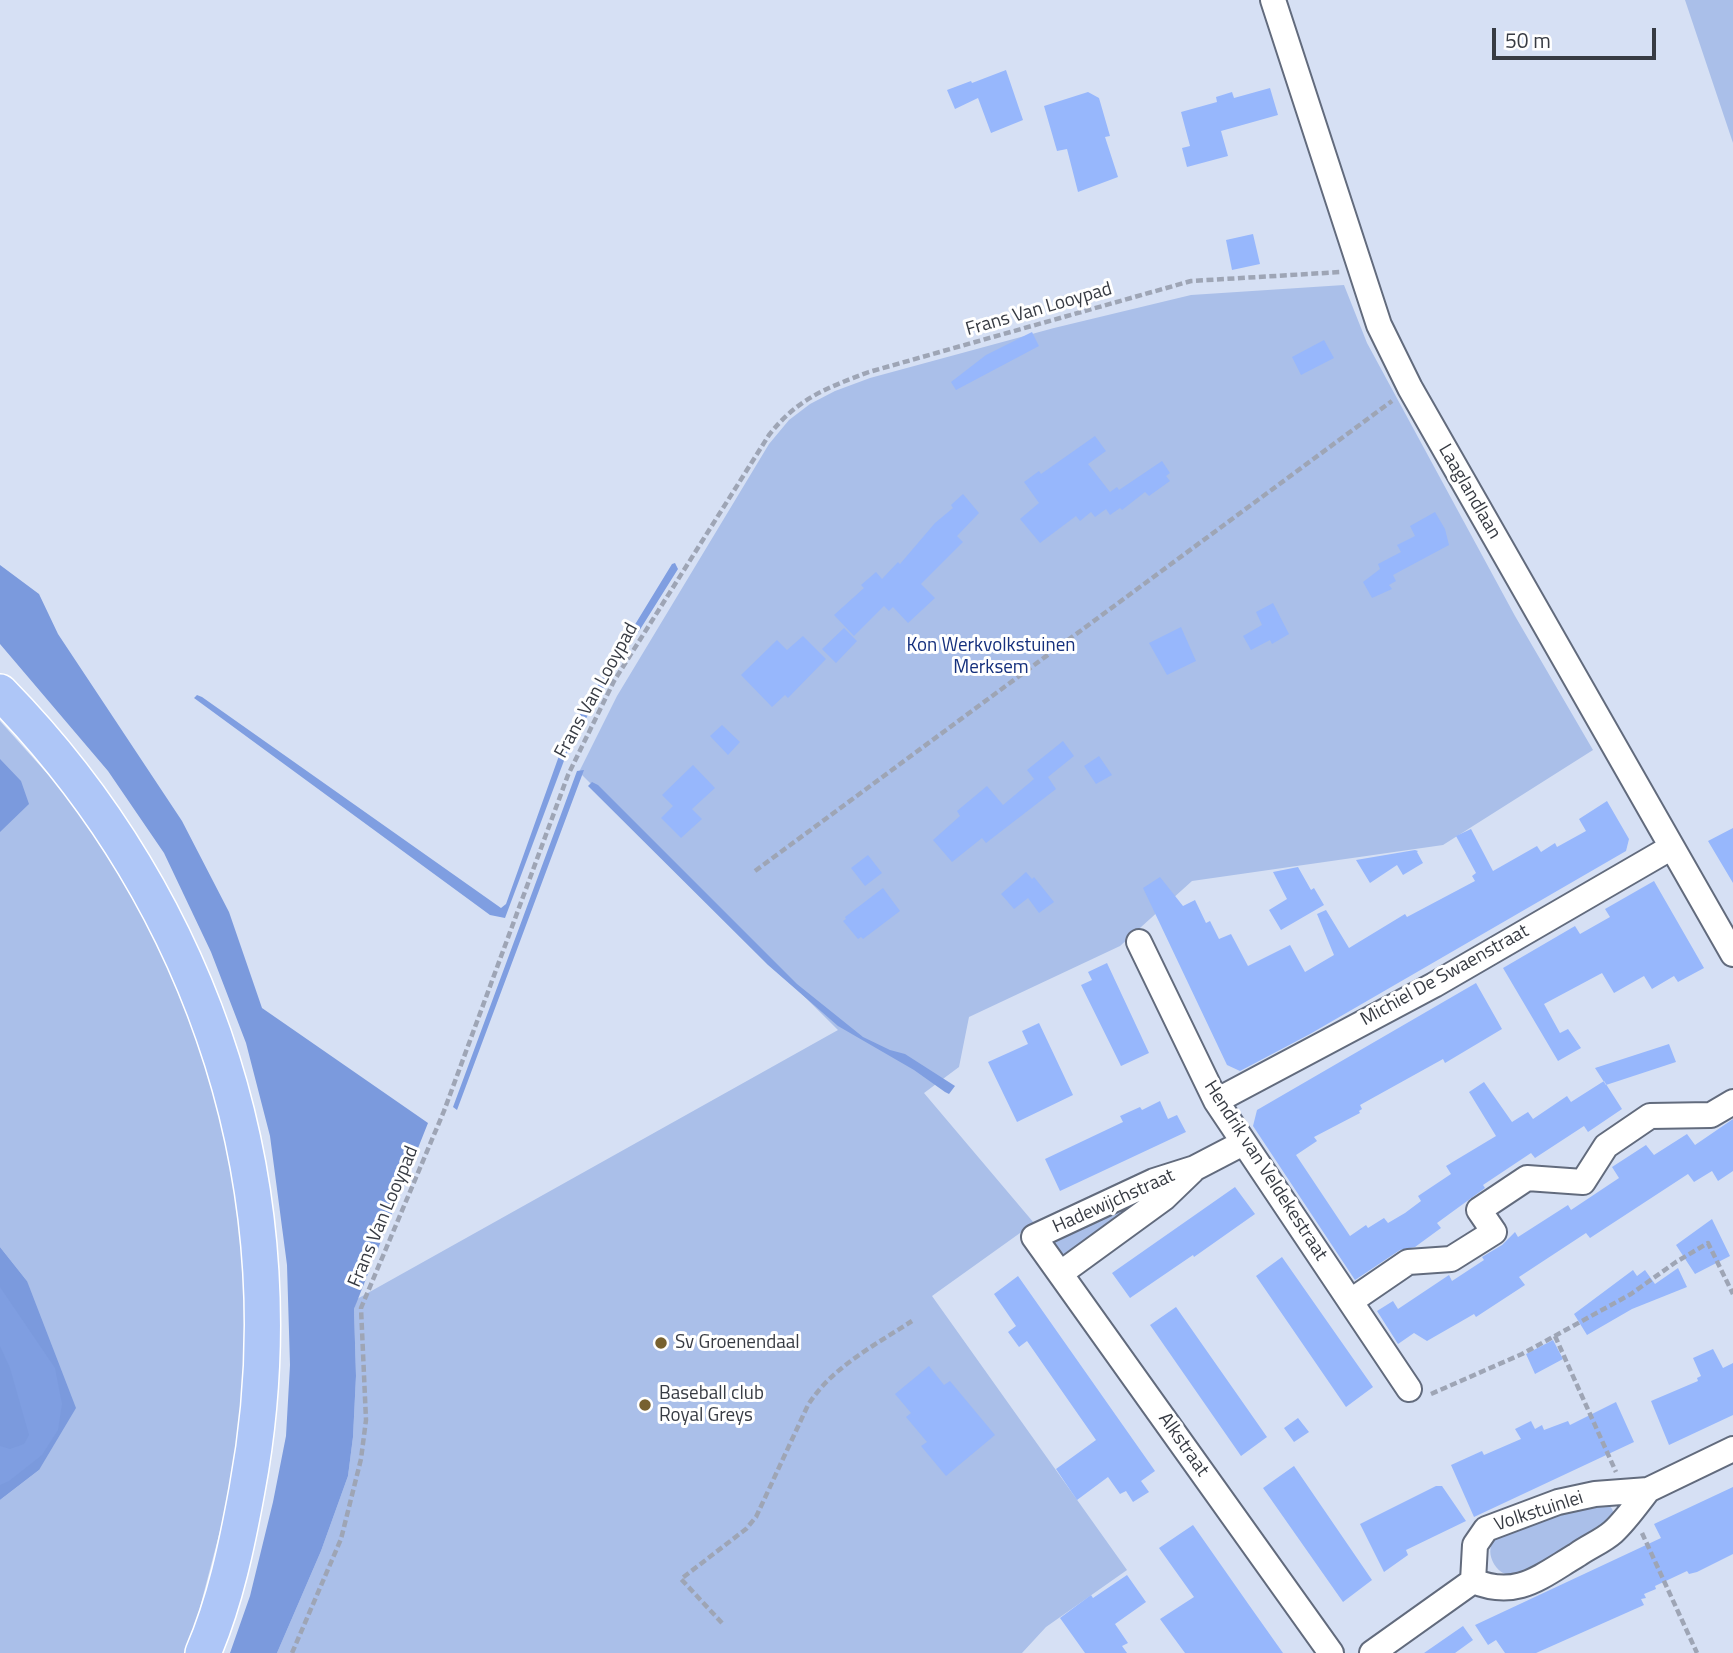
<!DOCTYPE html>
<html>
<head>
<meta charset="utf-8">
<style>
	body { margin:0 }
	#map { position:relative; width:1733px; height:1653px; overflow:hidden; background:#d6e0f4; font-family:"Titillium Web",sans-serif }
	canvas { display:block }
	.scale { position:absolute; left:1492px; top:28px; width:164px; height:32px; box-sizing:border-box; border:4px solid #373b43; border-top:0; padding-left:9px; font-size:21px; line-height:24px; white-space:nowrap; color:#373b43; -webkit-text-stroke:5px #fff; paint-order:stroke }
</style>
</head>
<body>
<div id="map">
<canvas width="1733" height="1653"></canvas>
<div class="scale">50 m</div>
</div>
<script>
const ctx = document.querySelector('canvas').getContext('2d');
ctx.lineJoin = 'round';
function paint(path, color) { ctx.fillStyle = color; ctx.fill(path, 'evenodd'); }
function strokePath(path, color, width, dash) { ctx.strokeStyle = color; ctx.lineWidth = width; ctx.lineCap = dash ? 'butt' : 'round'; ctx.setLineDash(dash || []); ctx.stroke(path); }
function write(font, color, halo, rows, align = 'center') {
  ctx.font = font + ' "Titillium Web",sans-serif'; ctx.lineWidth = 6; ctx.setLineDash([]); ctx.textBaseline = 'middle'; ctx.strokeStyle = halo; ctx.fillStyle = color; for (const [text, x, y, turn = 0] of rows) {
    ctx.save(); ctx.translate(x, y); ctx.rotate((+turn || 0) * Math.PI / 180); ctx.textAlign = isNaN(turn) ? turn : align; if (halo) ctx.strokeText(text, 0, 0); ctx.fillText(text, 0, 0); ctx.restore();
  }
}
paint(new Path2D(`
	M 1685,0 L 1733,0 L 1733,143 Z
	M 1344,285 L 1367,343 L 1515,616 L 1593,750 L 1443,845 L 1192,881 L 1120,946 L 969,1017 L 959,1067 L 924,1093 L 1034,1223 L 932,1296 L 1127,1570 L 1046,1627 L 1022,1653 L 277,1653 L 321,1551 L 348,1476 L 353,1437 L 356,1376 L 354,1309 L 357,1299 L 838,1030 L 579,772 L 617,696 L 769,444 L 789,420 L 810,404 L 835,391 L 870,378 L 1054,328 L 1191,295 Z
	M 0,721 L 78,808 L 117,869 L 162,951 L 207,1052 L 234,1183 L 247,1286 L 246,1396 L 226,1508 L 188,1653 L 0,1653 L 0,1500 L 39,1470 L 27,1281 L 0,1247 Z
	M 1158,1191 L 1068,1255 L 1058,1252 L 1053,1240 Z
	M 1605,1502 C 1610,1506 1614,1509 1613,1515 C 1612,1520 1607,1525 1603,1528 C 1595,1536 1532,1574 1522,1575 C 1510,1577 1501,1575 1494,1564 C 1489,1555 1489,1548 1494,1539 L 1579,1506 Z`), '#aabfe9');
paint(new Path2D(`
	M 0,565 L 39,594 L 58,634 L 182,821 L 229,912 L 262,1008 L 428,1123 L 354,1309 L 356,1376 L 353,1437 L 348,1476 L 321,1551 L 277,1653 L 230,1653 L 250,1596 L 273,1502 L 286,1436 L 290,1365 L 287,1265 L 270,1136 L 246,1043 L 211,952 L 164,853 L 108,771 L 0,644 Z
	M 0,759 L 21,781 L 29,804 L 0,832 Z
	M 0,1247 L 27,1281 L 76,1408 L 39,1470 L 0,1500 Z`), '#7b9add');
paint(new Path2D(`
	M 675,563 L 678,569 L 604,687 L 568,750 L 505,918 L 490,915 L 194,698 L 197,695 L 202,697 L 501,908 L 506,904 L 565,739 L 672,564 Z
	M 584,770 L 457,1110 L 453,1107 L 577,771 Z
	M 592,782 L 598,785 L 797,984 L 863,1037 L 890,1050 L 905,1054 L 955,1086 L 949,1094 L 945,1092 L 914,1070 L 838,1026 L 768,965 L 588,786 Z
	M 0,1287 L 55,1368 L 62,1404 L 58,1430 L 42,1455 L 9,1481 L 0,1485 L 0,1446 L 10,1449 L 24,1444 L 29,1435 L 10,1368 L 0,1346 Z`), '#7f9ee1');
paint(new Path2D(`
	M 1006,70 L 1023,120 L 991,133 L 978,98 L 955,109 L 947,90 L 971,81 L 972,83 Z
	M 1270,88 L 1278,115 L 1221,131 L 1228,156 L 1187,167 L 1182,148 L 1190,146 L 1181,112 L 1217,102 L 1216,97 L 1232,92 L 1234,98 Z
	M 1088,92 L 1099,98 L 1110,136 L 1105,137 L 1118,177 L 1078,192 L 1067,149 L 1057,151 L 1044,106 Z
	M 1253,234 L 1260,264 L 1232,270 L 1226,240 Z
	M 1032,332 L 1039,346 L 956,390 L 951,382 L 986,355 Z
	M 1324,340 L 1334,358 L 1301,375 L 1292,357 Z
	M 1095,436 L 1106,451 L 1088,464 L 1110,492 L 1117,487 L 1119,490 L 1162,461 L 1170,473 L 1166,476 L 1170,481 L 1149,496 L 1145,492 L 1122,510 L 1120,508 L 1110,515 L 1106,509 L 1095,517 L 1091,512 L 1080,521 L 1076,516 L 1040,543 L 1020,519 L 1039,503 L 1024,482 L 1039,471 L 1041,474 Z
	M 963,494 L 979,513 L 957,536 L 963,542 L 921,584 L 935,598 L 908,623 L 893,607 L 889,611 L 884,606 L 854,636 L 834,615 L 864,588 L 861,585 L 876,572 L 882,579 L 898,562 L 900,564 L 935,523 L 953,508 L 951,505 Z
	M 1435,512 L 1445,529 L 1449,545 L 1393,575 L 1396,581 L 1389,585 L 1392,589 L 1372,598 L 1363,582 L 1380,569 L 1378,564 L 1401,552 L 1397,545 L 1415,536 L 1410,526 Z
	M 1273,603 L 1289,634 L 1272,644 L 1270,640 L 1251,650 L 1243,636 L 1262,625 L 1256,612 Z
	M 1181,627 L 1196,661 L 1167,675 L 1149,643 Z
	M 844,628 L 857,641 L 836,663 L 822,649 Z
	M 803,636 L 826,659 L 788,698 L 785,695 L 772,707 L 741,675 L 777,640 L 787,650 Z
	M 722,725 L 740,742 L 728,755 L 710,736 Z
	M 1063,741 L 1074,756 L 1048,777 L 1056,789 L 986,843 L 982,838 L 952,862 L 933,840 L 960,816 L 957,811 L 987,786 L 1003,805 L 1034,779 L 1027,770 Z
	M 1099,756 L 1112,775 L 1096,784 L 1084,766 Z
	M 693,765 L 715,788 L 692,809 L 702,819 L 681,838 L 661,818 L 673,806 L 662,795 Z
	M 1607,801 L 1629,839 L 1626,851 L 1310,1034 L 1240,1071 L 1227,1065 L 1143,888 L 1160,877 L 1183,906 L 1195,900 L 1206,923 L 1210,921 L 1219,939 L 1231,934 L 1248,966 L 1290,945 L 1305,972 L 1334,955 L 1317,914 L 1326,910 L 1349,948 L 1405,914 L 1407,917 L 1475,881 L 1472,876 L 1476,873 L 1456,836 L 1471,829 L 1493,871 L 1537,846 L 1541,852 L 1555,843 L 1557,847 L 1586,831 L 1579,819 Z
	M 1733,828 L 1733,883 L 1708,841 Z
	M 1415,850 L 1418,851 L 1417,852 L 1423,863 L 1403,875 L 1397,865 L 1370,883 L 1356,860 Z
	M 868,855 L 882,873 L 865,886 L 851,868 Z
	M 1298,867 L 1311,890 L 1314,888 L 1324,905 L 1281,930 L 1269,910 L 1287,899 L 1273,872 Z
	M 1026,872 L 1032,879 L 1034,877 L 1054,902 L 1039,913 L 1028,898 L 1014,909 L 1001,894 Z
	M 1654,881 L 1704,968 L 1678,982 L 1674,976 L 1652,989 L 1644,976 L 1614,993 L 1602,973 L 1544,1004 L 1560,1033 L 1568,1029 L 1581,1048 L 1558,1061 L 1503,968 L 1575,926 L 1580,934 L 1610,917 L 1605,909 Z
	M 883,888 L 900,911 L 863,939 L 861,937 L 858,939 L 843,921 L 846,919 L 845,917 Z
	M 1107,963 L 1149,1053 L 1121,1066 L 1081,985 L 1092,980 L 1088,972 Z
	M 1476,983 L 1502,1029 L 1445,1063 L 1443,1059 L 1360,1105 L 1362,1109 L 1359,1111 L 1360,1113 L 1314,1137 L 1317,1141 L 1296,1155 L 1350,1236 L 1366,1225 L 1368,1228 L 1384,1218 L 1388,1223 L 1405,1213 L 1421,1201 L 1418,1196 L 1451,1174 L 1446,1166 L 1496,1136 L 1469,1092 L 1484,1082 L 1512,1122 L 1528,1112 L 1533,1119 L 1567,1096 L 1571,1102 L 1604,1081 L 1622,1109 L 1588,1132 L 1584,1126 L 1535,1158 L 1531,1153 L 1483,1185 L 1485,1188 L 1437,1223 L 1441,1228 L 1415,1247 L 1400,1250 L 1355,1280 L 1253,1126 L 1257,1110 Z
	M 1039,1023 L 1073,1095 L 1017,1122 L 988,1062 L 1028,1044 L 1022,1031 Z
	M 1669,1044 L 1676,1062 L 1606,1085 L 1595,1068 Z
	M 1160,1101 L 1168,1119 L 1177,1115 L 1186,1132 L 1060,1191 L 1045,1159 L 1123,1122 L 1120,1116 L 1140,1107 L 1142,1110 Z
	M 1733,1119 L 1733,1171 L 1718,1181 L 1712,1171 L 1694,1182 L 1688,1174 L 1590,1238 L 1586,1233 L 1519,1277 L 1525,1285 L 1476,1317 L 1474,1314 L 1427,1341 L 1414,1333 L 1398,1344 L 1377,1311 L 1393,1301 L 1398,1309 L 1449,1275 L 1452,1281 L 1484,1260 L 1482,1257 L 1502,1245 L 1515,1232 L 1518,1237 L 1568,1205 L 1571,1210 L 1619,1178 L 1612,1167 L 1646,1145 L 1654,1155 L 1687,1134 L 1695,1145 Z
	M 1235,1187 L 1255,1214 L 1194,1257 L 1193,1255 L 1130,1298 L 1112,1273 Z
	M 1712,1219 L 1730,1256 L 1695,1274 L 1676,1245 Z
	M 1282,1257 L 1373,1387 L 1346,1407 L 1256,1276 Z
	M 1678,1268 L 1687,1287 L 1632,1309 L 1587,1335 L 1574,1314 L 1633,1270 L 1637,1276 L 1645,1270 L 1655,1284 Z
	M 1018,1276 L 1155,1471 L 1141,1481 L 1149,1492 L 1133,1502 L 1126,1491 L 1120,1494 L 1108,1477 L 1077,1500 L 1056,1469 L 1096,1440 L 1027,1341 L 1019,1347 L 1008,1332 L 1016,1326 L 994,1294 Z
	M 1176,1307 L 1267,1437 L 1241,1456 L 1150,1325 Z
	M 1553,1340 L 1563,1359 L 1535,1374 L 1526,1354 Z
	M 1713,1349 L 1723,1368 L 1733,1363 L 1733,1415 L 1669,1445 L 1651,1401 L 1698,1381 L 1697,1378 L 1701,1376 L 1693,1358 Z
	M 929,1366 L 944,1385 L 950,1381 L 995,1435 L 946,1476 L 921,1446 L 927,1442 L 906,1417 L 911,1413 L 895,1394 Z
	M 1616,1402 L 1634,1442 L 1474,1517 L 1451,1465 L 1482,1451 L 1484,1455 L 1521,1439 L 1515,1429 L 1531,1421 L 1535,1429 L 1542,1425 L 1544,1430 L 1568,1421 L 1570,1425 Z
	M 1298,1418 L 1309,1432 L 1294,1442 L 1284,1428 Z
	M 1294,1466 L 1372,1580 L 1343,1602 L 1263,1488 Z
	M 1436,1486 L 1442,1486 L 1466,1521 L 1406,1550 L 1408,1555 L 1384,1572 L 1360,1524 Z
	M 1733,1487 L 1733,1554 L 1697,1572 L 1689,1574 L 1687,1571 L 1655,1586 L 1656,1589 L 1644,1594 L 1646,1598 L 1641,1599 L 1644,1605 L 1536,1653 L 1505,1653 L 1496,1640 L 1488,1645 L 1475,1625 L 1661,1538 L 1654,1524 Z
	M 1193,1525 L 1249,1605 L 1283,1653 L 1185,1653 L 1160,1619 L 1194,1597 L 1159,1548 Z
	M 1127,1575 L 1146,1602 L 1115,1624 L 1128,1643 L 1122,1646 L 1127,1653 L 1085,1653 L 1060,1618 L 1091,1595 L 1093,1598 Z
	M 1463,1626 L 1473,1640 L 1455,1653 L 1424,1653 Z`), '#97b7fc');
const minor = new Path2D(`
	M 1273,0 L 1379,325 L 1410,388 L 1733,954
	M 1139,942 L 1216,1101 L 1409,1389
	M 1216,1101 L 1434,985 L 1672,847
	M 1243,1143 L 1195,1168 L 1154,1181 L 1034,1237 L 1331,1653
	M 1061,1273 L 1164,1198 L 1192,1171
	M 1351,1301 L 1408,1262 L 1451,1259 L 1494,1232 L 1479,1210 L 1527,1178 L 1583,1182 L 1606,1146 L 1650,1116 L 1711,1115 L 1733,1102
	M 1473,1581 L 1475,1545 L 1486,1529 L 1558,1502 L 1595,1494 L 1648,1490 L 1733,1449
	M 1473,1581 C 1517,1599 1540,1577 1577,1555 C 1588,1547 1603,1541 1613,1532 C 1626,1520 1637,1504 1648,1490
	M 1372,1653 L 1473,1581`);
const highway = new Path2D(`
	M 0,692 C 208,904 302,1197 247,1490 C 237,1545 225,1602 203,1653`);
strokePath(minor, '#626b7d', 28);
strokePath(highway, '#fff', 38);
strokePath(new Path2D(`
	M 755,871 L 1392,401
	M 1555,1336 L 1616,1472
	M 1431,1394 L 1522,1354 L 1631,1294 L 1676,1262 L 1708,1243 L 1733,1294
	M 1642,1533 L 1697,1653
	M 722,1623 L 681,1579 L 746,1529 L 756,1517 L 808,1405 C 832,1367 875,1345 912,1321
	M 292,1653 L 341,1539 L 361,1459 L 366,1420 L 361,1308 L 444,1111 L 568,775 L 614,681 L 769,435 C 797,399 826,388 869,372 L 1191,281 L 1341,272`), '#9ea5b5', 4.5, [7, 3.5]);
strokePath(minor, '#fff', 24);
strokePath(highway, '#aec6f7', 35);
for (const [x, y, r, color] of [
	[661,1343,7,"#776130"],
	[645,1405,7,"#776130"]
]) { const dot = new Path2D(); dot.arc(x, y, r, 0, 2 * Math.PI); ctx.fillStyle = color; ctx.fill(dot); strokePath(dot, '#fff', 2.5); }
write('19px', '#373b43', '#fff', [
	["Frans Van Looypad",1039,310,-16],
	["Laaglandlaan",1469,492,60],
	["Frans Van Looypad",597,691,-61],
	["Michiel De Swaenstraat",1445,976,-29],
	["Hendrik van Veldekestraat",1265,1171,57],
	["Hadewijchstraat",1114,1202,-24],
	["Frans Van Looypad",384,1217,-67],
	["Alkstraat",1183,1445,55],
	["Volkstuinlei",1539,1512,-18]
]);
write('19px', '#15307d', '#fff', [
	["Kon Werkvolkstuinen",991,646],
	["Merksem",991,668]
]);
write('19px', '#373b43', '#fff', [
	["Sv Groenendaal",675,1343],
	["Baseball club",659,1394],
	["Royal Greys",659,1416]
], 'left');
</script>
</body>
</html>
